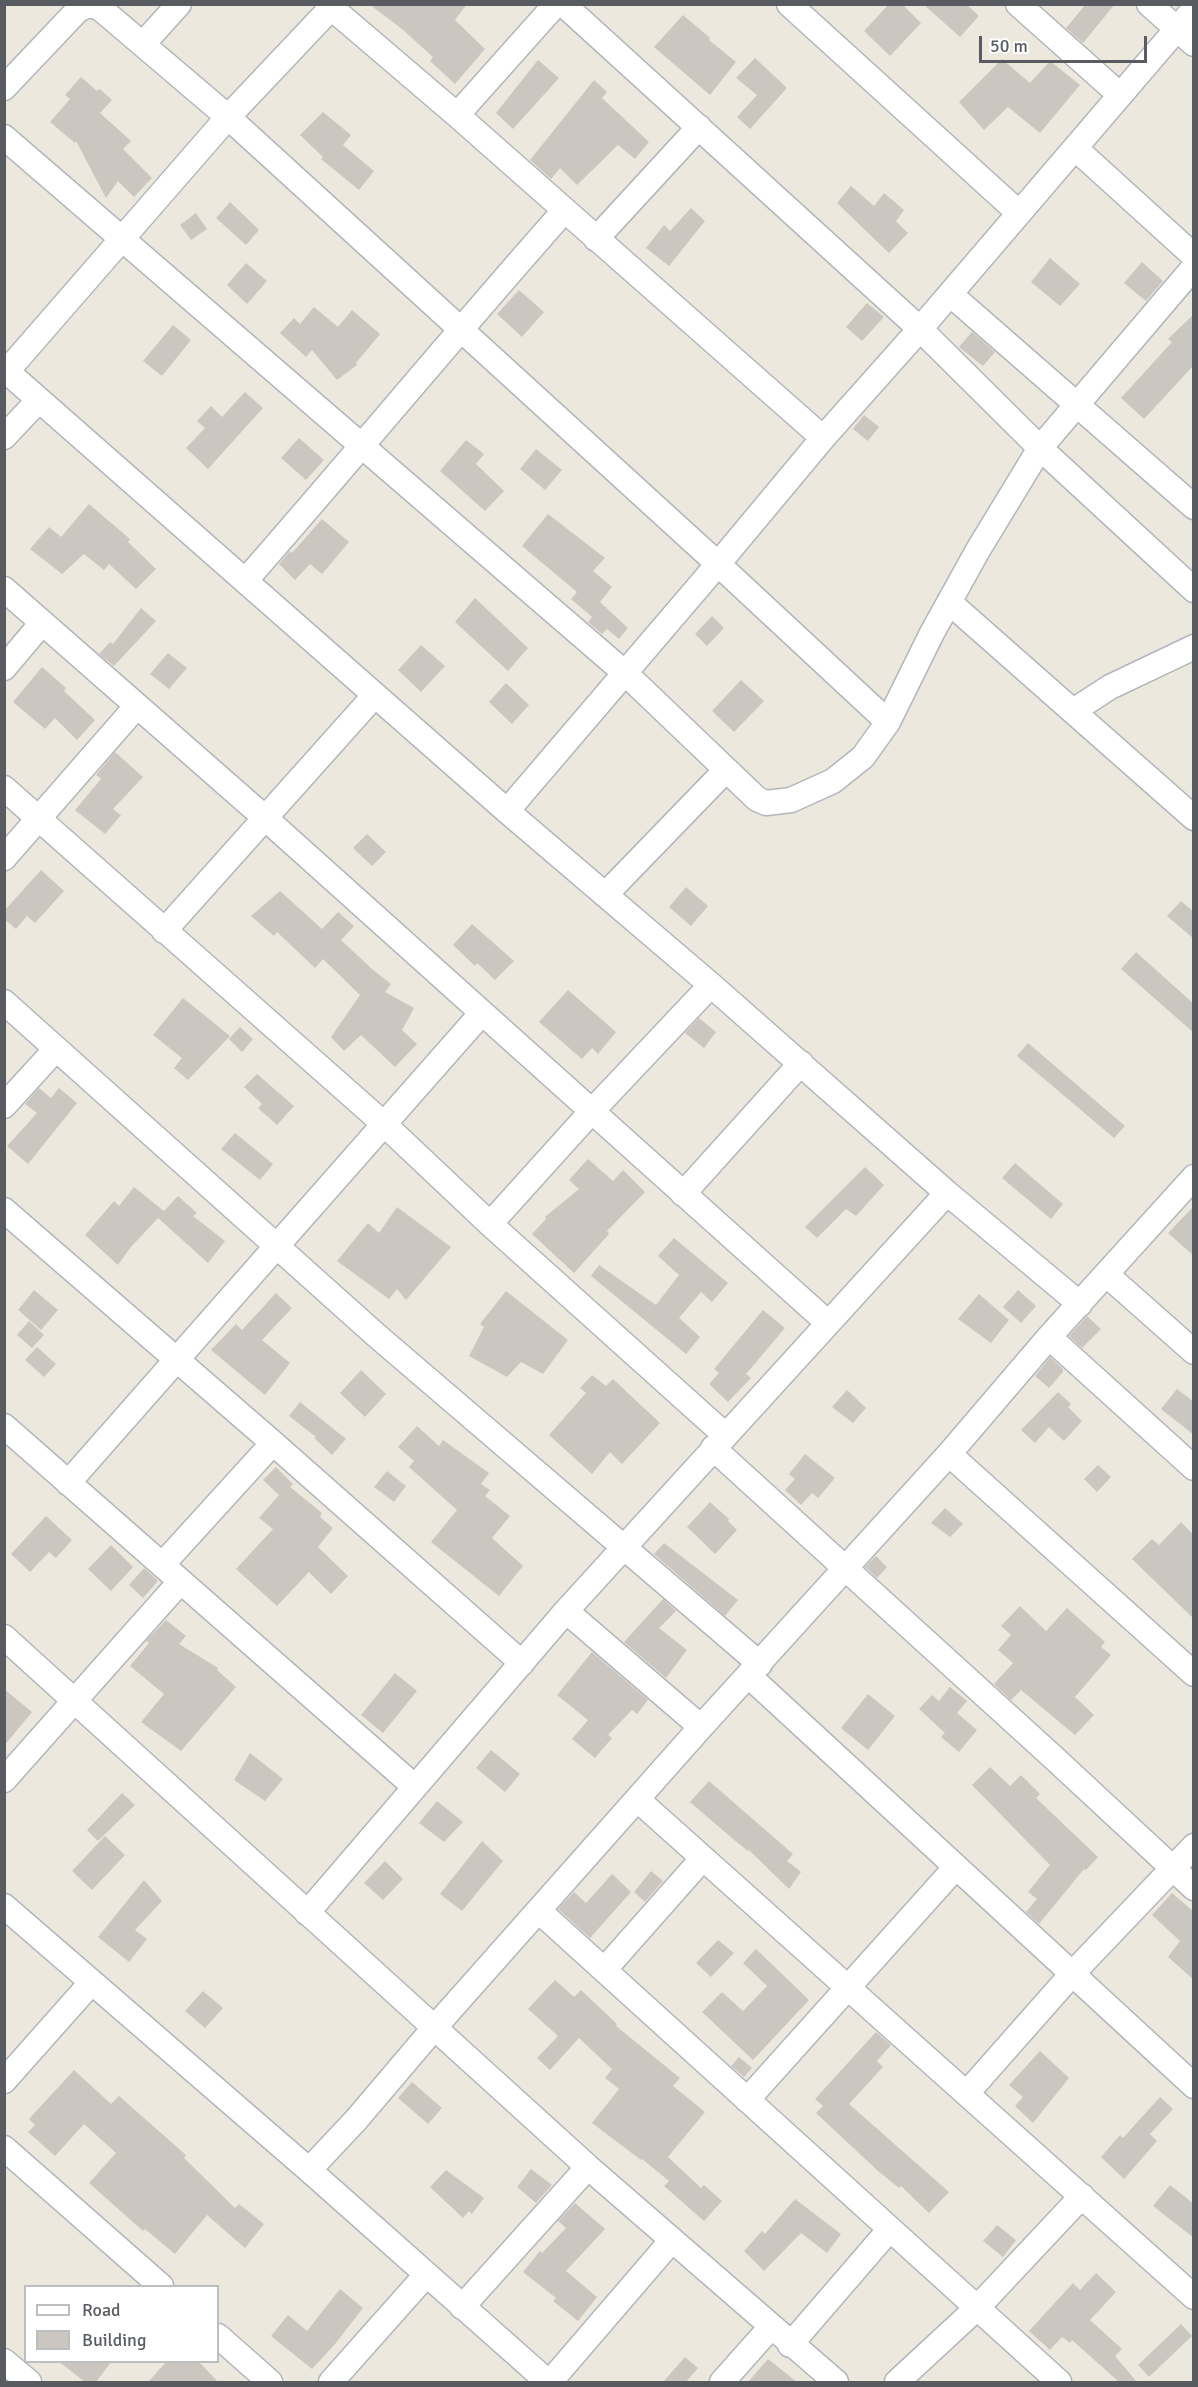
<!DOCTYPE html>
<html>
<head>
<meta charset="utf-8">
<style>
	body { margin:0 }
	#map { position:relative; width:1198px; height:2387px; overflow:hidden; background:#ece8de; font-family:Signika,sans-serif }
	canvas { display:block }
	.frame { position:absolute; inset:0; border:6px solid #585c61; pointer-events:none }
	.legend { position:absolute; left:24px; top:2285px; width:195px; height:78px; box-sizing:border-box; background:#fff; border:2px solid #bcbec0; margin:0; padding:8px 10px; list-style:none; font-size:18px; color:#585c61 }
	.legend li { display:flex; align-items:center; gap:12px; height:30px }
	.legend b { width:30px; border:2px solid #bcbec0 }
	.scale { position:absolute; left:979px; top:36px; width:168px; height:27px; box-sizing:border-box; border:3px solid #585c61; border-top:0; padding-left:8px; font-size:18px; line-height:21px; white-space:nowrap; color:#585c61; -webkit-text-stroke:4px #fff; paint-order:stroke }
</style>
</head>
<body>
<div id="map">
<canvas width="1198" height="2387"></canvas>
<div class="frame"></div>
<ul class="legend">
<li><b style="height:8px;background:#fff"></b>Road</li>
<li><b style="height:16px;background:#ccc6c0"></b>Building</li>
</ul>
<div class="scale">50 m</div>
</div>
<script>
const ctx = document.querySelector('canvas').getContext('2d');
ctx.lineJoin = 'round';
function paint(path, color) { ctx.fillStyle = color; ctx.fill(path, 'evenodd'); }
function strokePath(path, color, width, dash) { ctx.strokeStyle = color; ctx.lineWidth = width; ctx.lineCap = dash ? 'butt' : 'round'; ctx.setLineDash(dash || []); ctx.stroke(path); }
paint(new Path2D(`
	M 369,4 L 467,4 L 455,20 L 485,49 L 455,84 L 430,61 L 433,57 L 402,29 Z
	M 889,4 L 902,4 L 921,23 L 890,56 L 864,31 Z
	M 923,4 L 966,4 L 979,16 L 960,37 Z
	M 1086,4 L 1115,4 L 1083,43 L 1066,28 Z
	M 683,15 L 710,38 L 709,40 L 736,62 L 710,95 L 654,47 Z
	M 755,58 L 787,88 L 750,129 L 737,117 L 757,95 L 736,78 Z
	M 1002,59 L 1030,83 L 1050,61 L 1080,85 L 1040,133 L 1008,107 L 984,130 L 959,102 Z
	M 538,60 L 559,78 L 513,129 L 496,113 Z
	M 81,77 L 97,91 L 100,89 L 112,100 L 100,113 L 131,141 L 123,149 L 152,178 L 134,197 L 118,181 L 106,198 L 76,141 L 75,143 L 50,122 L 70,99 L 65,95 Z
	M 594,80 L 607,92 L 602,98 L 649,142 L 635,159 L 618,145 L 577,185 L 560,168 L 551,179 L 530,160 Z
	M 323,112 L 351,135 L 343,145 L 374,171 L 359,190 L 321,159 L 323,157 L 300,135 Z
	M 851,186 L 874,206 L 884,193 L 904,210 L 896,221 L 908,233 L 889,253 L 837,203 Z
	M 230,202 L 259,230 L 246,245 L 216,218 Z
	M 691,208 L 705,221 L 669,266 L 646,248 L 664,225 L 670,231 Z
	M 196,213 L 207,229 L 191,240 L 180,225 Z
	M 1050,258 L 1080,284 L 1060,306 L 1031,282 Z
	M 1142,262 L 1163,281 L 1146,301 L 1124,283 Z
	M 246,263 L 267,281 L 247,304 L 227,285 Z
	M 519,290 L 544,312 L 522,337 L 497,314 Z
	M 867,303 L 884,317 L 862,341 L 846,327 Z
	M 314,307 L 338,327 L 352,310 L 380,334 L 356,363 L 357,365 L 337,380 L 312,350 L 306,357 L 280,333 L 294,318 L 300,324 Z
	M 1194,314 L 1194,365 L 1144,419 L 1121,398 L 1172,342 L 1168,339 Z
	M 173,325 L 191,340 L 162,376 L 143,361 Z
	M 972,332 L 995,352 L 983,366 L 959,347 Z
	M 245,392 L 263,408 L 208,469 L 186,448 L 205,428 L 197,421 L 211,406 L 222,417 Z
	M 864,415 L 879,427 L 868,441 L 853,429 Z
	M 299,438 L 324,460 L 306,480 L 281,458 Z
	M 466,440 L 484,454 L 476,464 L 504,491 L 485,511 L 440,471 Z
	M 536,449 L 562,470 L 545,490 L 520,469 Z
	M 89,504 L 130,539 L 128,542 L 156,569 L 136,589 L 109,564 L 104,570 L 84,554 L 62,574 L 30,549 L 49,527 L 61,537 Z
	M 548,514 L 605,558 L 593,571 L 612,587 L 600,602 L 628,628 L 619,639 L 607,629 L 602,634 L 588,622 L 592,617 L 571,599 L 577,592 L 522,546 Z
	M 322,519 L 349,542 L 322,574 L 310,564 L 295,580 L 279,564 L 290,551 L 292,553 Z
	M 475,598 L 528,648 L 508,671 L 455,622 Z
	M 141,608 L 156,621 L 114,666 L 99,654 L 110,642 L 113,644 Z
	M 712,616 L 724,628 L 707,646 L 695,634 Z
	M 421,645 L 445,666 L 421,692 L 398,670 Z
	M 168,653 L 187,668 L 169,689 L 150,674 Z
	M 42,667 L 66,688 L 64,691 L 95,720 L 77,740 L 55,718 L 45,729 L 13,702 Z
	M 741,680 L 764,701 L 734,732 L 712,711 Z
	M 506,683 L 529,705 L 512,724 L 489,702 Z
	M 115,752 L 143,777 L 113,809 L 121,815 L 105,834 L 75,810 L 101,779 L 96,775 Z
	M 367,834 L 386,852 L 372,866 L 353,848 Z
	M 41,870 L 64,891 L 35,923 L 27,916 L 16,929 L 4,919 L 4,911 Z
	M 686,887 L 708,906 L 691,926 L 669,907 Z
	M 280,891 L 322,929 L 338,912 L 354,926 L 341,940 L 372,969 L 391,984 L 385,992 L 414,1008 L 402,1030 L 417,1044 L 395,1067 L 361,1035 L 344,1051 L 331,1037 L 360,995 L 323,959 L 315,968 L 277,932 L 274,936 L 251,916 Z
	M 1181,901 L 1194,912 L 1194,939 L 1167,916 Z
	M 472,924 L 514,961 L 495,980 L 477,963 L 475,966 L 453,945 Z
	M 1136,952 L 1194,1004 L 1194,1033 L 1121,969 Z
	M 568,990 L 616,1032 L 598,1054 L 592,1048 L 582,1059 L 539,1022 Z
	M 183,998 L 230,1036 L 188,1080 L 174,1068 L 182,1058 L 153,1035 Z
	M 699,1018 L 716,1032 L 704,1048 L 685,1033 Z
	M 240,1027 L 253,1039 L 242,1052 L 229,1039 Z
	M 1028,1043 L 1125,1126 L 1114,1138 L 1017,1056 Z
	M 257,1074 L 294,1106 L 277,1125 L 258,1108 L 262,1104 L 244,1087 Z
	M 39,1088 L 51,1098 L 59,1088 L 77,1103 L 28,1164 L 7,1146 L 37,1113 L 25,1104 Z
	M 235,1133 L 273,1164 L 260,1180 L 221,1149 Z
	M 588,1159 L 613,1181 L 623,1170 L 645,1192 L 607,1231 L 609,1234 L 574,1273 L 532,1234 L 546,1219 L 545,1217 L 579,1189 L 569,1180 Z
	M 1015,1163 L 1063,1204 L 1051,1219 L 1002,1178 Z
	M 865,1167 L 884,1185 L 856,1216 L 846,1209 L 817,1238 L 805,1227 Z
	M 134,1187 L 164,1211 L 178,1196 L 197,1213 L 193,1216 L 225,1241 L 208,1263 L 158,1218 L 130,1248 L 118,1265 L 85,1235 L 114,1201 L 119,1206 Z
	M 1194,1206 L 1194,1256 L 1168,1233 Z
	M 397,1207 L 451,1247 L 406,1300 L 397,1289 L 389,1299 L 337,1261 L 368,1223 L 379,1233 Z
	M 674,1238 L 728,1283 L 712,1302 L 701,1292 L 679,1318 L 700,1337 L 686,1354 L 591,1276 L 599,1265 L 656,1305 L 679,1275 L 658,1256 Z
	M 34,1290 L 58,1310 L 41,1330 L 18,1310 Z
	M 1018,1290 L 1036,1306 L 1021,1323 L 1003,1307 Z
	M 506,1291 L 568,1340 L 543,1374 L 521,1362 L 507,1377 L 469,1356 L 484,1327 L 480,1324 Z
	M 276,1293 L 292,1308 L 262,1340 L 290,1363 L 265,1395 L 211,1350 L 236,1324 L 242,1330 Z
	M 979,1294 L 1009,1320 L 991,1343 L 958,1319 Z
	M 763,1310 L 785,1328 L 746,1374 L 751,1378 L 728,1402 L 709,1384 L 719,1373 L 714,1369 Z
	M 1087,1316 L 1101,1329 L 1082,1348 L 1069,1336 Z
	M 29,1321 L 44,1335 L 32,1348 L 17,1335 Z
	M 37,1347 L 56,1364 L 44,1377 L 25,1360 Z
	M 1050,1357 L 1063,1369 L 1063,1372 L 1049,1388 L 1035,1376 Z
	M 361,1370 L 386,1394 L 365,1417 L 340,1393 Z
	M 592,1375 L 606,1386 L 613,1379 L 660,1423 L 622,1464 L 610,1452 L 592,1474 L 549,1435 L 586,1393 L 580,1388 Z
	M 1177,1389 L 1194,1402 L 1194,1435 L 1161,1409 Z
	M 847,1390 L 866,1408 L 853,1423 L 832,1407 Z
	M 1058,1392 L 1071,1404 L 1068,1407 L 1082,1421 L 1064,1441 L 1049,1427 L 1035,1443 L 1021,1430 Z
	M 300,1402 L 346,1439 L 332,1455 L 314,1438 L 316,1437 L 289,1416 Z
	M 417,1426 L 439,1446 L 443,1440 L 489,1473 L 481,1484 L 490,1490 L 485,1496 L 510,1516 L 492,1538 L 523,1566 L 499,1596 L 431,1542 L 457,1510 L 409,1467 L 414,1461 L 398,1447 Z
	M 805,1454 L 835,1478 L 818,1498 L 812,1493 L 801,1505 L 785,1490 L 795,1479 L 789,1474 Z
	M 1098,1465 L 1111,1477 L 1097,1492 L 1084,1479 Z
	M 276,1467 L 293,1484 L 290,1487 L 322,1513 L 320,1517 L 333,1528 L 318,1547 L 348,1576 L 331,1594 L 309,1572 L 277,1606 L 236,1569 L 273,1529 L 259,1518 L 279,1495 L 263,1480 Z
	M 387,1471 L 406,1486 L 394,1502 L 374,1487 Z
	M 710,1502 L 729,1519 L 728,1521 L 737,1530 L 715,1554 L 687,1527 Z
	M 945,1508 L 963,1524 L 950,1537 L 931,1523 Z
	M 46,1516 L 72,1540 L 56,1558 L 49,1552 L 30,1572 L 11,1554 Z
	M 1181,1522 L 1194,1535 L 1194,1619 L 1132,1559 L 1152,1539 L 1159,1545 Z
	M 664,1543 L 738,1600 L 725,1616 L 654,1554 Z
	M 111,1545 L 133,1567 L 111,1591 L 88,1569 Z
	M 876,1556 L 887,1567 L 877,1578 L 865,1567 Z
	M 144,1568 L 158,1581 L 143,1598 L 129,1585 Z
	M 663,1599 L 676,1611 L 659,1628 L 687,1650 L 666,1678 L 624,1642 Z
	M 1020,1606 L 1046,1631 L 1067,1608 L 1105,1642 L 1101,1647 L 1111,1655 L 1075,1697 L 1094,1715 L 1075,1735 L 1021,1690 L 1011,1700 L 994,1684 L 1013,1663 L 998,1650 L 1011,1635 L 1001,1626 Z
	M 166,1620 L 186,1636 L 179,1644 L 218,1668 L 217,1670 L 236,1687 L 181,1751 L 141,1722 L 164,1694 L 130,1666 L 149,1643 L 146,1641 Z
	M 592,1652 L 648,1700 L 637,1714 L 632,1710 L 608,1735 L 612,1738 L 595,1758 L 572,1739 L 588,1720 L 557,1695 Z
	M 395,1673 L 417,1691 L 383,1733 L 361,1715 Z
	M 950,1687 L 967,1701 L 957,1713 L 977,1730 L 959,1752 L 941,1737 L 945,1733 L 919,1709 L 932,1695 L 939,1701 Z
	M 4,1689 L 32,1712 L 4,1746 Z
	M 868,1694 L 895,1716 L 868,1750 L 841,1728 Z
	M 491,1750 L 520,1774 L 505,1792 L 476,1768 Z
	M 250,1753 L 283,1779 L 265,1801 L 234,1780 Z
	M 990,1767 L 1010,1786 L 1021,1775 L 1040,1794 L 1036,1798 L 1098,1857 L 1086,1870 L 1084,1869 L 1039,1924 L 1026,1912 L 1037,1899 L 1028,1892 L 1050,1865 L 972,1785 Z
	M 709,1781 L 793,1854 L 787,1861 L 801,1872 L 789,1889 L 749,1850 L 748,1851 L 733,1839 L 690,1802 Z
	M 122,1793 L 135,1805 L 98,1841 L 87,1830 Z
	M 437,1801 L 463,1822 L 444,1842 L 419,1823 Z
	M 105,1836 L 125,1855 L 92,1890 L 72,1871 Z
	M 482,1841 L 503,1861 L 462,1911 L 440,1894 Z
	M 385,1861 L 403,1879 L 383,1900 L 364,1883 Z
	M 651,1871 L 663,1881 L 645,1902 L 634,1892 Z
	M 612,1874 L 631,1892 L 590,1938 L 558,1909 L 574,1892 L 586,1903 Z
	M 144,1880 L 162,1901 L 135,1930 L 147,1939 L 129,1962 L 98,1937 Z
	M 1172,1893 L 1194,1912 L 1194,1980 L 1168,1957 L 1180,1941 L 1152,1915 Z
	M 718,1940 L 734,1953 L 711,1977 L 696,1963 Z
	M 756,1949 L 809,2000 L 753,2060 L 702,2012 L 722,1992 L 743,2011 L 767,1986 L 743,1963 Z
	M 555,1980 L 574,1997 L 581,1990 L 617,2024 L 616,2026 L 680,2078 L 673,2086 L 705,2112 L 668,2157 L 701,2188 L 704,2185 L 722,2201 L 704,2221 L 664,2186 L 669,2181 L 642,2159 L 641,2160 L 592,2123 L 619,2089 L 605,2078 L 612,2069 L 579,2038 L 550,2070 L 537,2058 L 558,2036 L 528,2009 Z
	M 203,1991 L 223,2008 L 205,2028 L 185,2011 Z
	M 876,2032 L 891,2045 L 877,2061 L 883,2067 L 849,2104 L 949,2192 L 929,2213 L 901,2186 L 899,2188 L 878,2171 L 816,2113 L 823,2106 L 815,2099 Z
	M 1040,2051 L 1069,2078 L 1033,2123 L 1015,2106 L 1023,2097 L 1009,2085 Z
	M 739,2057 L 752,2068 L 744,2077 L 731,2066 Z
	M 74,2070 L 111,2104 L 119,2096 L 186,2155 L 184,2158 L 235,2208 L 239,2204 L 264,2224 L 245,2248 L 207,2215 L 175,2254 L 145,2229 L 143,2231 L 89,2183 L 116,2153 L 84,2124 L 55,2156 L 28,2132 L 35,2125 L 29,2119 Z
	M 412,2082 L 442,2108 L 428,2124 L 398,2098 Z
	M 1160,2097 L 1173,2109 L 1150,2134 L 1157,2141 L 1124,2179 L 1101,2157 L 1120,2135 L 1123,2138 Z
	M 531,2169 L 552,2185 L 536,2203 L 517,2187 Z
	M 446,2170 L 484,2198 L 472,2214 L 469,2211 L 463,2218 L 430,2187 Z
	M 1170,2185 L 1194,2204 L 1194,2238 L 1153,2206 Z
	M 795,2199 L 841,2234 L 827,2253 L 801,2233 L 764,2271 L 744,2251 L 762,2231 L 765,2234 Z
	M 575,2203 L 605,2229 L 566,2271 L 597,2297 L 578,2321 L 553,2301 L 556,2298 L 523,2272 L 540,2251 L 542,2253 L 566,2228 L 558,2221 Z
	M 997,2225 L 1016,2240 L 1003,2257 L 983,2241 Z
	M 1096,2273 L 1116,2292 L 1090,2320 L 1122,2349 L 1115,2356 L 1137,2382 L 1119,2382 L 1072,2340 L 1070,2343 L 1062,2337 L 1050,2350 L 1029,2331 L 1073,2283 L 1080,2290 Z
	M 340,2289 L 363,2308 L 335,2344 L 312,2369 L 271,2336 L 288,2315 L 307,2331 Z
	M 1181,2324 L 1192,2336 L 1149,2377 L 1138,2365 Z
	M 685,2357 L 698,2368 L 686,2382 L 663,2382 Z
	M 768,2359 L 797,2382 L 748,2382 Z
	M 58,2361 L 112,2361 L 96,2382 L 85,2382 Z
	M 167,2361 L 198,2361 L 218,2382 L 148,2382 Z`), '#ccc6c0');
const minor = new Path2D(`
	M 327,4 L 457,115 L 823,438
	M 563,4 L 920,329 L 1040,448 L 1194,590
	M 789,4 L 1019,213
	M 1018,4 L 1120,95
	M 1149,4 L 1194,44
	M 143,44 L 179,4
	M 4,88 L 77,11 C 86,5 91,4 101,9 L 228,117 L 718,564 L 888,722
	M 457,115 L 556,4
	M 4,137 L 625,673 L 757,799 L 766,803 L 791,800 L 833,781 L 863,757 L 888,722 L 932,633 L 978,550 L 1040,448 L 1194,267
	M 1075,148 L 1194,256
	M 596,239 L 699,127
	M 950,294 L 1194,507
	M 4,369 L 507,811 L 711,985 L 947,1193 L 1080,1304
	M 7,371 L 228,117 L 331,8
	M 4,437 L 39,400
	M 245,581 C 352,459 456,333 564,211
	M 4,589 L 264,817 L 828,1323
	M 949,602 L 1194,818
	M 4,668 L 42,623
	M 1073,711 L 1110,687 L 1194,647
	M 4,788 L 384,1124 L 490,1224 L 725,1435
	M 507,811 L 718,564 L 823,438 L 920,329 L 1194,9
	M 4,858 L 136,707
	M 605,895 L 726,770
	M 164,931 L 375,695
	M 4,1002 L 376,1335 L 760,1664
	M 4,1106 L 56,1049
	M 683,1194 L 801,1063
	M 4,1210 L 273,1443 L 522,1663
	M 490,1224 L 591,1112 L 711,985
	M 1107,1275 L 1194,1352
	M 1049,1337 L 1194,1468
	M 4,1426 L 415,1787
	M 713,1448 L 1054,1758 L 1194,1888
	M 949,1454 L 1194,1674
	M 68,1483 L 481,1014
	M 162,1565 L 273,1443
	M 566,1611 L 701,1727
	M 4,1637 L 588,2167 L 836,2382
	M 749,1676 L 1194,2086
	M 4,1780 L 180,1582
	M 638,1800 L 1194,2297
	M 4,1906 L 309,2170 L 548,2382
	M 539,1911 L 1059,2382
	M 307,1913 L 566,1611 L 947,1193
	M 604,1970 L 703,1858
	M 4,2081 L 91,1983
	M 967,2093 L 1072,1974 L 1194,1846
	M 747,2100 L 956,1867
	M 4,2148 L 161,2286
	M 309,2170 L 356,2120 L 435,2027 L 701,1727 L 949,1454 L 1049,1337 L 1194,1177
	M 462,2307 L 588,2167
	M 218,2336 L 270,2382
	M 790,2345 L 890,2229
	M 4,2361 L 29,2382
	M 331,2382 L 426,2275
	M 550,2382 L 672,2240
	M 722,2382 L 770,2328
	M 897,2382 L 977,2308 L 1082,2196`);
strokePath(minor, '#b2b6bb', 27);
strokePath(minor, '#fff', 24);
</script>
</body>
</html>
